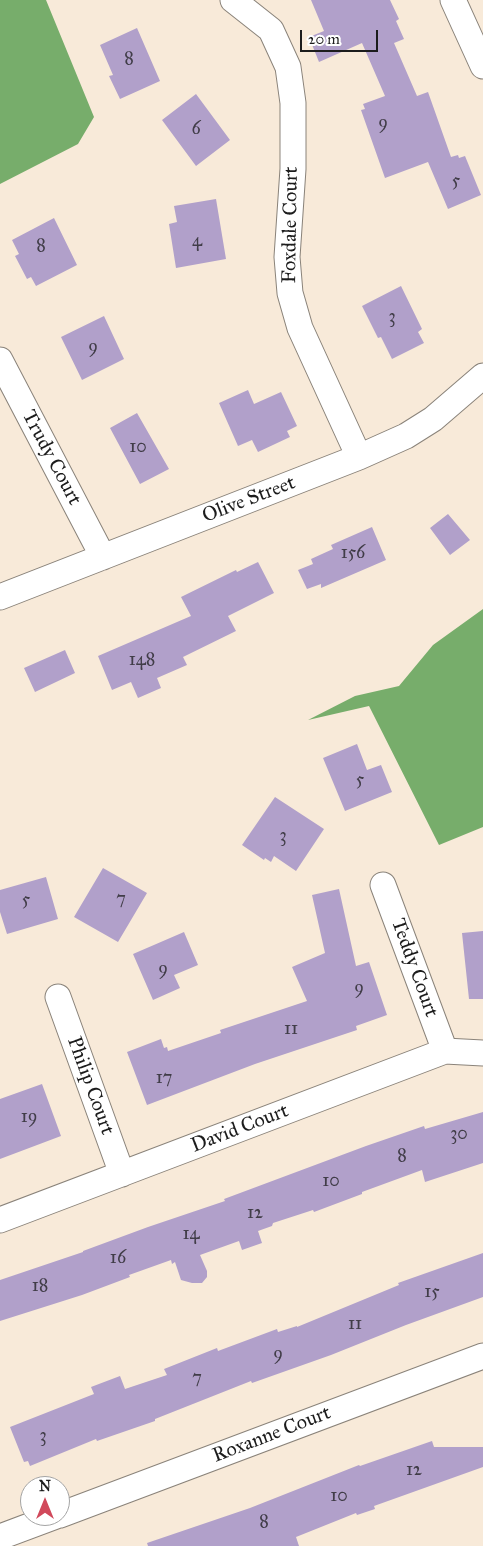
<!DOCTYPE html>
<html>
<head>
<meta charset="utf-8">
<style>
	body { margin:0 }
	#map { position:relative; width:483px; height:1546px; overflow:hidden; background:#f8ead9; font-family:"IM FELL Great Primer",serif }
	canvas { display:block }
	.north { position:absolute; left:20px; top:1476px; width:50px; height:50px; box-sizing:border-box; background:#fff; border:1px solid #a4a4a4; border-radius:50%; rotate:0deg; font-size:14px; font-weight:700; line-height:20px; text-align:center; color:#1c1c1c }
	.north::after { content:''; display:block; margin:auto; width:18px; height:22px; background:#d1495b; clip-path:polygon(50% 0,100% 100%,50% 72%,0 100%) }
	.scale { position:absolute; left:300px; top:30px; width:78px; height:22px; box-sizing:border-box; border:2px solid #1c1c1c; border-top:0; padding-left:6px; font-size:15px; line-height:18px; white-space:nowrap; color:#1c1c1c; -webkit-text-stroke:4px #fff; paint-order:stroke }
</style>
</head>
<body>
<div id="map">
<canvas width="483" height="1546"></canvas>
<div class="north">N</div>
<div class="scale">20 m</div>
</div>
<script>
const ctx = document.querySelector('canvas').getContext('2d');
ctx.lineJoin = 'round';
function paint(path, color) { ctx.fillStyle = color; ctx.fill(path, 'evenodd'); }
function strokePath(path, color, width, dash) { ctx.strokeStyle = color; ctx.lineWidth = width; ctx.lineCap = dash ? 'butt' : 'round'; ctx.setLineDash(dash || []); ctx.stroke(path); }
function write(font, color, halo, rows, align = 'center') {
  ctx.font = font + ' "IM FELL Great Primer",serif'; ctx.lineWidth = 4; ctx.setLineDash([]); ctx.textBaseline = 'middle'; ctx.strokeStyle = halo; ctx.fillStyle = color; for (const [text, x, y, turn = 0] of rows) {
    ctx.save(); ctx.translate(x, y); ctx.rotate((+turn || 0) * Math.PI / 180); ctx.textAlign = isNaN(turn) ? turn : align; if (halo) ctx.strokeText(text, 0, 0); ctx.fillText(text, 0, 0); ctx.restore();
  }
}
paint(new Path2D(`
	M 0,0 L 46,0 L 94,117 L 78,144 L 0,184 Z
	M 483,609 L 483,827 L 439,845 L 369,706 L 308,720 L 355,696 L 399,686 L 433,645 Z`), '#77ad6b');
paint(new Path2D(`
	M 311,0 L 390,0 L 399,19 L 396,21 L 404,39 L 394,43 L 417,96 L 428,92 L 451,157 L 458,155 L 459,158 L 465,156 L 481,195 L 448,209 L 428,162 L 385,178 L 361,110 L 365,109 L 363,104 L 385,96 L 362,43 L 319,62 L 309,37 L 324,31 Z
	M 137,28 L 160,81 L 120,99 L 109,76 L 113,75 L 100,45 Z
	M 196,94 L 230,140 L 196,166 L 162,120 Z
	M 216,199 L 226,259 L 176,268 L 169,224 L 177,222 L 174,206 Z
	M 54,218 L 77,265 L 36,286 L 31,277 L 27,279 L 15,256 L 19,254 L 12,240 Z
	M 401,286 L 422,329 L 418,332 L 424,343 L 392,359 L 381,337 L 378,338 L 362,306 Z
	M 104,316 L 124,359 L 82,380 L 61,337 Z
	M 248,390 L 254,404 L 281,392 L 297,426 L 287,431 L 290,437 L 258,452 L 252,440 L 238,446 L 219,403 Z
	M 137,413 L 169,469 L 140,484 L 110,428 Z
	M 448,514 L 470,540 L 450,555 L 430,528 Z
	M 372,527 L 386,560 L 321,588 L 321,584 L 307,589 L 298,570 L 313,564 L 311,559 L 333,549 L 331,545 Z
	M 258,562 L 274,593 L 228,616 L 236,631 L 183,657 L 187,665 L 157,678 L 161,688 L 138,698 L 131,682 L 112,690 L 98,656 L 191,616 L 181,597 L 236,570 L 237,572 Z
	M 65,650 L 75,673 L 35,692 L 24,668 Z
	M 357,744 L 367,770 L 381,765 L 392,792 L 345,811 L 323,758 Z
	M 275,797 L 324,829 L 296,871 L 274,856 L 271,862 L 265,858 L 264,860 L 242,845 Z
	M 103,868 L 147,893 L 118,942 L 74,917 Z
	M 46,877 L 58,919 L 7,934 L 0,912 L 0,890 Z
	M 339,889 L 356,966 L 369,962 L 387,1015 L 356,1026 L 357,1030 L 255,1064 L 147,1105 L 127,1052 L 161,1039 L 164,1048 L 167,1047 L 168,1051 L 221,1033 L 220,1030 L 307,1001 L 292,967 L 325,953 L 312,895 Z
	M 483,931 L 483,999 L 469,999 L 462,933 Z
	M 184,932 L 198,965 L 174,975 L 180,988 L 153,1000 L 133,954 Z
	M 42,1084 L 61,1136 L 0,1159 L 0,1099 Z
	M 483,1112 L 483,1163 L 425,1182 L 422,1170 L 362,1192 L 362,1194 L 314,1212 L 313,1210 L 273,1223 L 272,1226 L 258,1231 L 262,1243 L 242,1250 L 239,1241 L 200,1255 L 207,1271 L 207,1277 L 202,1283 L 192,1283 L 181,1280 L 175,1262 L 172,1264 L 171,1260 L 129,1275 L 130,1277 L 82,1295 L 0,1321 L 0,1280 L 83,1252 L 83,1251 L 148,1227 L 225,1201 L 224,1199 L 366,1146 L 424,1126 L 425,1129 Z
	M 483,1253 L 483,1297 L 406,1325 L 331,1355 L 252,1383 L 251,1381 L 155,1419 L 155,1421 L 97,1441 L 96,1439 L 30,1466 L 28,1461 L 24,1462 L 10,1427 L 94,1394 L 91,1387 L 120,1376 L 125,1389 L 167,1375 L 164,1369 L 217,1348 L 218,1351 L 277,1329 L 278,1332 L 297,1326 L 297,1327 L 399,1285 L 398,1283 Z
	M 432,1441 L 434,1447 L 483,1447 L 483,1467 L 374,1506 L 375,1509 L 357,1515 L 356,1513 L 296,1537 L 299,1546 L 148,1546 L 147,1543 L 250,1508 L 359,1465 L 360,1466 Z`), '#b1a0ca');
const street = new Path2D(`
	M 233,0 L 271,30 L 288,67 L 293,103 L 293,169 L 287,257 L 290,293 L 300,328 L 359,457
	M 453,0 L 483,66
	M 0,360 L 103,557
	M 0,597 L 359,457 L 406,436 L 433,419 L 483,376
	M 383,885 L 445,1051
	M 58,997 L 122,1174
	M 0,1220 L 445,1051 L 483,1053
	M 60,1515 L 483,1356
	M 0,1537 L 56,1516`);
strokePath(street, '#8a837a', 27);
strokePath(street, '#fff', 25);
write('18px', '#413d48', null, [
	["8",129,60],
	["9",383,124],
	["6",196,130],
	["5",456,182],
	["4",197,242],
	["8",41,247],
	["3",392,318],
	["9",93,348],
	["10",138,448],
	["156",353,554],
	["148",142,661],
	["5",360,781],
	["3",283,837],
	["7",121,900],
	["5",26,901],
	["9",163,970],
	["9",359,989],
	["11",291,1030],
	["17",164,1079],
	["19",29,1118],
	["30",459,1135],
	["8",402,1157],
	["10",331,1182],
	["12",255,1214],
	["14",191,1235],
	["16",118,1259],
	["18",40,1287],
	["15",432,1293],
	["11",355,1325],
	["9",278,1355],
	["7",197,1379],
	["3",43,1437],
	["12",414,1471],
	["10",339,1497],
	["8",264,1523]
]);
write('20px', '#1c1c1c', '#fff', [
	["Foxdale Court",291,225,-89],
	["Trudy Court",51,458,62],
	["Olive Street",249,500,-21],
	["Teddy Court",414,968,70],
	["Philip Court",90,1086,70],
	["David Court",240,1129,-21],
	["Roxanne Court",272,1435,-21]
]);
</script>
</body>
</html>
